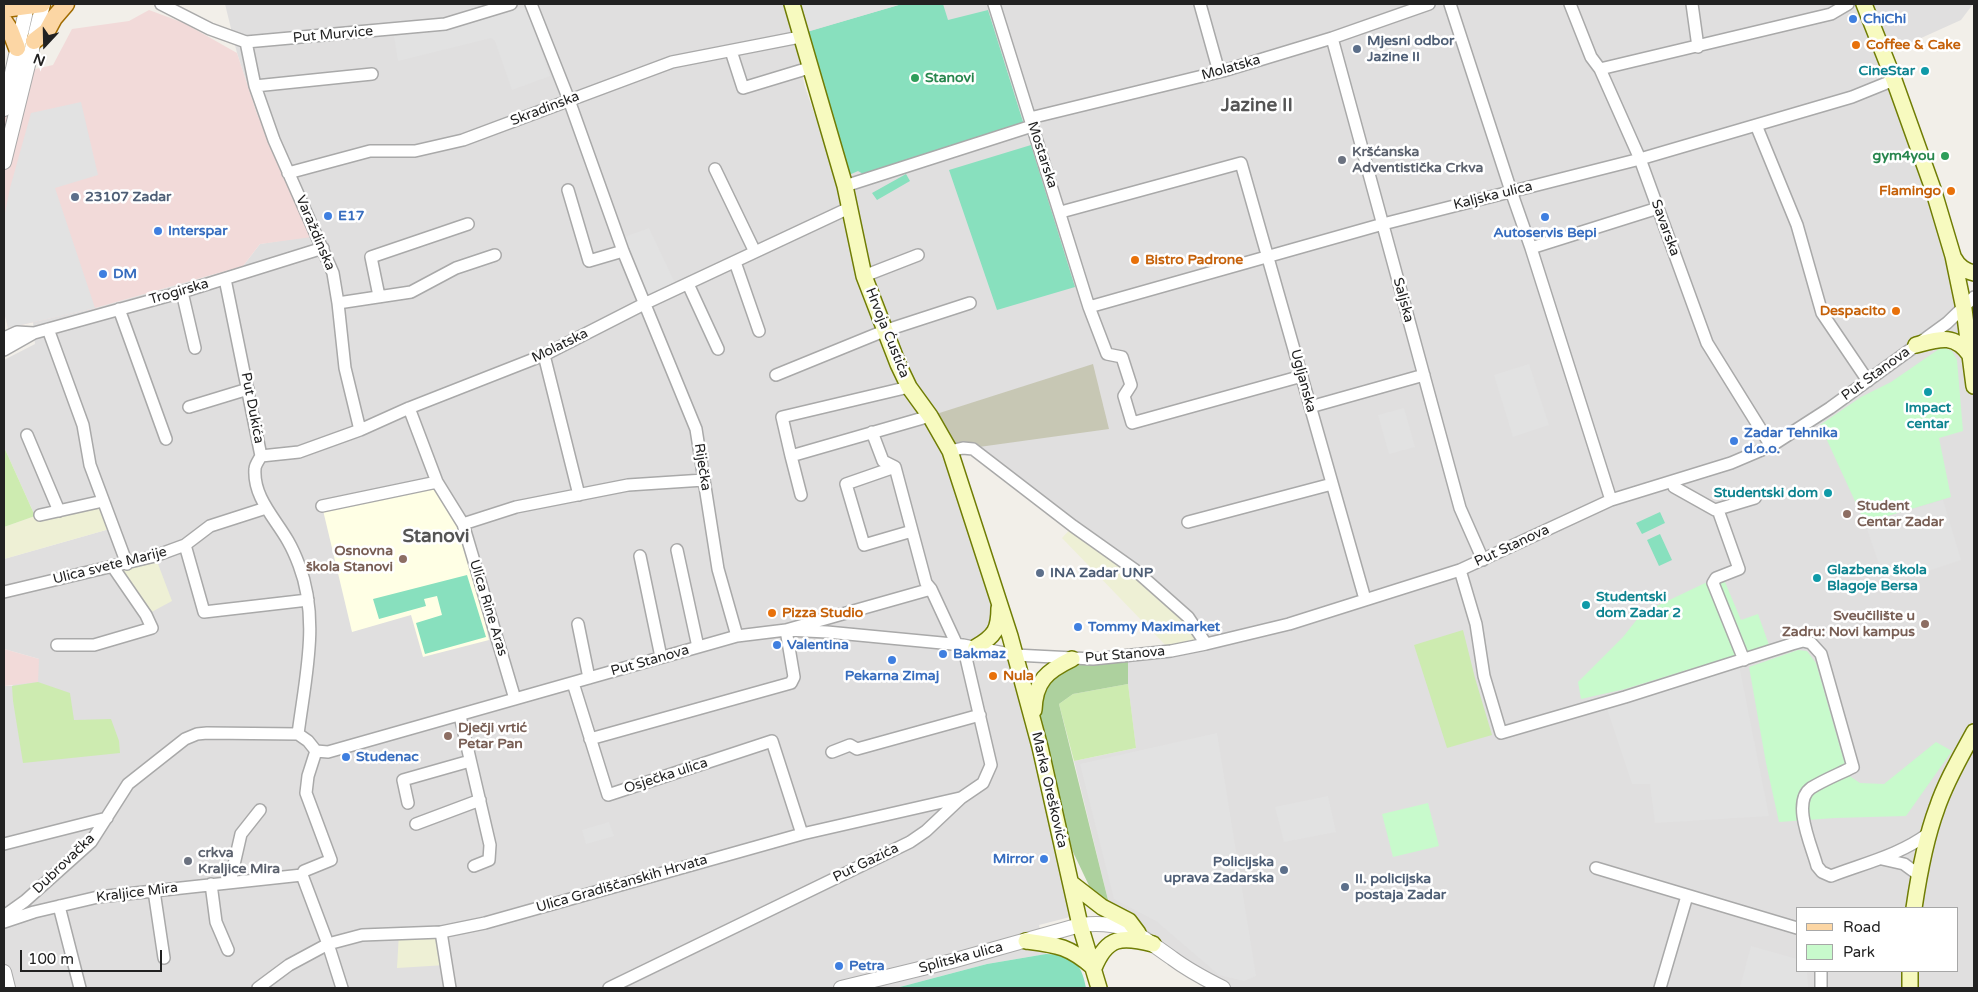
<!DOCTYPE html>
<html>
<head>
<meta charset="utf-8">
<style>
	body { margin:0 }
	#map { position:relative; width:1978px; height:992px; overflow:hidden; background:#f2efe9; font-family:"Varela Round",sans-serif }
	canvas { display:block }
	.frame { position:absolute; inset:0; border:5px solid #222; pointer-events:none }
	.legend { position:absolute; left:1796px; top:907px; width:162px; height:65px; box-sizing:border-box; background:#fff; border:1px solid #a7a7a7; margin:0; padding:6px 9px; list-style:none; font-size:15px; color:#222 }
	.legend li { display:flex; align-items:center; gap:10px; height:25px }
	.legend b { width:25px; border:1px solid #a7a7a7 }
	.north { position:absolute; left:20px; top:20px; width:50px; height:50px; -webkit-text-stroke:4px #fff; paint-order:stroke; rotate:201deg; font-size:14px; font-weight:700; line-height:20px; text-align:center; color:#222 }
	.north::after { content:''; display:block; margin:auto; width:18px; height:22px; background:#222; clip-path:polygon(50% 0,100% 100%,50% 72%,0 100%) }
	.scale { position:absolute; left:20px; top:950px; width:142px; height:22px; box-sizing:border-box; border:2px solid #222; border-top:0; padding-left:6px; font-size:15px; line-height:18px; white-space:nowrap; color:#222; -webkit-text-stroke:4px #fff; paint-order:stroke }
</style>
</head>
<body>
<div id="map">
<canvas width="1978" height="992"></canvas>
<div class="frame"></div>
<ul class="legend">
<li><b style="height:6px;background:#fcd6a4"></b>Road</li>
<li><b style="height:14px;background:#c8facc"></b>Park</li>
</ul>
<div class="north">N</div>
<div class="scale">100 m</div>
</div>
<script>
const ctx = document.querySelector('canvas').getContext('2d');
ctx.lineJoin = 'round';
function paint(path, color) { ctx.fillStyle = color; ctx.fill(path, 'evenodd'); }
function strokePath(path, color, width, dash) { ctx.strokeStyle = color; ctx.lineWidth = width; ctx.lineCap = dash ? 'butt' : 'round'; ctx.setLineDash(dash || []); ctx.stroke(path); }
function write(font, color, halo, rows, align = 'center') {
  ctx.font = font + ' "Varela Round",sans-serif'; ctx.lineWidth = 5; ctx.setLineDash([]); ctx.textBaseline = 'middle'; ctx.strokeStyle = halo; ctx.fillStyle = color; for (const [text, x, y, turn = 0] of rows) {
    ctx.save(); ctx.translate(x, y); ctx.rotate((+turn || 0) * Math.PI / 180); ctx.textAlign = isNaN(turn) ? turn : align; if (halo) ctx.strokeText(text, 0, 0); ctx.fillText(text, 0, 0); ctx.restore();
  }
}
paint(new Path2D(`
	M 225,4 L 786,4 L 805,87 L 835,173 L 844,222 L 866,299 L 900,387 L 927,424 L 943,456 L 994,610 L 994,622 L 978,639 L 1011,655 L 1074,916 L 1039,925 L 1046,954 L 987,964 L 896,988 L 4,988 L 4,686 L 12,686 L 39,659 L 4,649 L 4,559 L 113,528 L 35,516 L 4,447 L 4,360 L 35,344 L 33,322 L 95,308 L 243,266 L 260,244 L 279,241 L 280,161 L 257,114 L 237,53 Z
	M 792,4 L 1864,4 L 1933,189 L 1960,315 L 1974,312 L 1974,988 L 1224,988 L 1213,983 L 1109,904 L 1074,761 L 1136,748 L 1128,684 L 1128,656 L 1171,651 L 1188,617 L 930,416 L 898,364 ZM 1797,908 L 1957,908 L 1957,971 L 1797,971 Z
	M 1868,4 L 1973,4 L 1961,20 L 1888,53 Z`), '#e0dfdf');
paint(new Path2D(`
	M 149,10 L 184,23 L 237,53 L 257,114 L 280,161 L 312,237 L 260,244 L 243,266 L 95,308 L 8,328 L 4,311 L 4,76 L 53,65 L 72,29 L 129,21 Z
	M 4,649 L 39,659 L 38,682 L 4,686 Z`), '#f2dad9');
paint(new Path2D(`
	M 437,482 L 463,524 L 489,640 L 423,657 L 411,615 L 352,632 L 322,506 Z`), '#ffffe5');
paint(new Path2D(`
	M 1093,364 L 1109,429 L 950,451 L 930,416 Z`), '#c7c7b4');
paint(new Path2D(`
	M 103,501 L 113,528 L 4,559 L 4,527 L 35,516 Z
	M 1073,526 L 1188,617 L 1206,644 L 1171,651 L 1062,538 Z
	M 155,556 L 172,601 L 146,615 L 113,567 Z
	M 441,932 L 446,965 L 397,968 L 399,933 Z`), '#eef0d5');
paint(new Path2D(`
	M 4,447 L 35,516 L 4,527 Z
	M 1463,630 L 1475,678 L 1492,735 L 1447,748 L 1414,645 Z
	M 38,682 L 70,693 L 74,720 L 111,719 L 119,741 L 120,753 L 23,763 L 13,701 L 12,686 Z
	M 1128,684 L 1136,748 L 1074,761 L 1059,704 L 1073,694 Z`), '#cdebb0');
paint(new Path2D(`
	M 1128,656 L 1128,684 L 1073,694 L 1059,704 L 1109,904 L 1093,894 L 1073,852 L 1035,729 L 1035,683 L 1093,659 Z`), '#add19e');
paint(new Path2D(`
	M 1944,348 L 1952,351 L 1957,360 L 1963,431 L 1939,438 L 1951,497 L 1865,523 L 1820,425 L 1861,397 L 1891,382 L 1939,349 Z
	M 1722,575 L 1741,620 L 1758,614 L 1769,645 L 1625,689 L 1581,699 L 1578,682 L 1623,637 L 1642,613 Z
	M 1798,650 L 1807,651 L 1816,663 L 1848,775 L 1860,783 L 1884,784 L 1936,742 L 1952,751 L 1906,816 L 1835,818 L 1779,822 L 1766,763 L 1749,667 Z
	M 1428,803 L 1439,846 L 1393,857 L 1382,814 Z`), '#c8facc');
paint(new Path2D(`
	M 902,4 L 943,4 L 948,20 L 988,10 L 1024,125 L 863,174 L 858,171 L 849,175 L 807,32 Z
	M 1031,145 L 1075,287 L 997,310 L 949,170 Z
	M 906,174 L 910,181 L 877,200 L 872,193 Z
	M 1660,512 L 1665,523 L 1642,534 L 1636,523 Z
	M 1660,534 L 1672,560 L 1659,566 L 1647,540 Z
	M 467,575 L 486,637 L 425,654 L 416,623 L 442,615 L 437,596 L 424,599 L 426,606 L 379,619 L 373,599 Z
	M 1046,954 C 1073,955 1081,962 1086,988 L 896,988 L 987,964 Z`), '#88e0be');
paint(new Path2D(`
	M 792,4 L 902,4 L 799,34 Z
	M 524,8 L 529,16 L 550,76 L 512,90 L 495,41 L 491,38 L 398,61 L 394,36 L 449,28 L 514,9 Z
	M 81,102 L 98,175 L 55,188 L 95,308 L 8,328 L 4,311 L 4,218 L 10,188 L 31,113 Z
	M 649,228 L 675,283 L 648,295 L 622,238 Z
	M 1529,364 L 1549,425 L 1513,437 L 1494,375 Z
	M 1404,408 L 1415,447 L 1389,454 L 1378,415 Z
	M 1943,500 L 1961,560 L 1886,585 L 1865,523 Z
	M 1739,665 L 1769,816 L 1655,823 L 1650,784 L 1632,784 L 1606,706 Z
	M 1217,733 L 1256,976 L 1244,981 L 1219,975 L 1156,921 L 1114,899 L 1080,764 Z
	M 1328,796 L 1336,832 L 1284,842 L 1275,807 Z
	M 609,822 L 614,836 L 586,844 L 582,830 Z
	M 1751,946 L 1797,959 L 1797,971 L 1807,971 L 1808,988 L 1740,987 Z`), '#e2e2e2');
const minor = new Path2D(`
	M 161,4 L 210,29 L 246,42 L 445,24 L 511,4
	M 531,4 L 569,100 L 623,251 L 696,429 L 718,569 L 737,636
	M 994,4 L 1089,307 L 1107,354 L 1122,357 L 1131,385 L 1124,396 L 1132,423 L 1302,376
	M 1200,4 L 1219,72
	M 1450,4 L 1511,191 L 1531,248
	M 1570,4 L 1591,57 L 1600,69 L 1640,159 L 1707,343 L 1771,446
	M 1692,4 L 1698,47
	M 1332,38 L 1460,508 L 1483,560
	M 246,42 L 255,86 L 274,140 L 333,273 L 338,303 L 345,368 L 360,430
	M 731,51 L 743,88 L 809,68
	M 1600,69 L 1831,14 L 1848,4
	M 255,86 L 372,74
	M 1030,118 L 1223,71 L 1332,38 L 1429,4
	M 1756,125 L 1797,225 L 1822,313 L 1868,381
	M 715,169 L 755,252
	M 288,173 L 370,151 L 415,151 L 463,140 L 672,62 L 800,37
	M 845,186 L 1032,126
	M 568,190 L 589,261 L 623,251
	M 1061,212 L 1241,163 L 1365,599
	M 735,262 L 759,331
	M 864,276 L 918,255
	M 225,279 L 261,456 C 259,460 255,465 255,469 C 253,497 275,518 288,541 C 292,548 296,557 299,565 C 320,619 305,679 298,734
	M 688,284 L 718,349
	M 182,292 L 195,348
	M 379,296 L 371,257 L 468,224
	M 338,303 L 411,292 L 456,268 L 495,255
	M 1089,307 L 1383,224 L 1640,159 L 1852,97 L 1894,80
	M 119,309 L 166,439
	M 48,329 L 83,425 L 90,465 L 127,564
	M 4,338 L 17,332 L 34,333
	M 4,350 L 34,333 L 182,292 L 323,248
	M 544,355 L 579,495
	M 776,375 L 884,331 L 970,303
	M 909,387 L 782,417 L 791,456 L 930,416
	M 189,407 L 248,389
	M 1310,407 L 1424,375
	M 409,408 L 437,482 L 463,524 L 515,699
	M 872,432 L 883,461 L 895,467 L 926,583 L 931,589 L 957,645
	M 27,435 L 59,511
	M 950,451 L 963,448 L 973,449 L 1073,526 L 1135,570 L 1188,617 L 1206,644
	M 261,456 L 299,452 L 360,430 L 409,408 L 544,355 L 644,304 L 849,208
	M 791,456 L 801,495
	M 895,467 L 846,484 L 864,545 L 912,531
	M 1674,487 L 1715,510 L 1755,498
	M 1611,500 L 1531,248 L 1658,208
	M 322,506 L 437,482
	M 1718,510 L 1739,569 L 1716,578 L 1713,583 L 1744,660
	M 40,515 L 103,501
	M 1188,522 L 1332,484
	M 463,524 L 516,507 L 628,485 L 704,480
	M 185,545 L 204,612 L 308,600
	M 677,550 L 698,647
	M 640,556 L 661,657
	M 1460,570 L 1476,624 L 1484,676 L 1501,733 L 1625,697 L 1792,644 L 1803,641 L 1811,643 L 1821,654 L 1853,767 C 1839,774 1824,780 1811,788 C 1791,802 1812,847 1817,866 L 1822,872 L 1831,876 C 1865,863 1900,855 1929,833
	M 4,592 L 155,556 L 185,545 L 210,526 L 266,508
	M 578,624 L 589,678
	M 57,645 L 94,645 L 152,628 L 146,615 L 113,567
	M 573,683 L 608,795 L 772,741 L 802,834
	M 460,716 L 490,845 L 489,860 L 474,866
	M 590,739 L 791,683 L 794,677 L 786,630 L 931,589
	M 832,752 L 850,745 L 857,749 L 980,715
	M 408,803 L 403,780 L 470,761
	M 416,824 L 480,800
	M 4,844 L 107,818
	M 1882,859 L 1904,864 L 1919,875
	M 1596,868 L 1797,928
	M 302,875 L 328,944 L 362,935 L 441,932 L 450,988
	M 302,875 L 304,871 L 331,860 L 306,793 L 308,776 L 316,751
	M 230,882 L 241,834 L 260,810
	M 211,884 L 216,922 L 228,950
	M 154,891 L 164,958
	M 59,906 L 80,988
	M 4,916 L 25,901 L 91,842 L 128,784 L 185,739 L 197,734 L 207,733 L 298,734 L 308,741 L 316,751 L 328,752 L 737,636 L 786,630 L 827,632 L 963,645 L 1015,655 L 1093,659 L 1171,651 L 1206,644 L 1289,624 L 1460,570 L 1611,500 L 1731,463 L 1771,446 L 1830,408 L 1947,323 L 1974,297
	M 4,922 L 34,912 L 98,897 L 302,875
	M 441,932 L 485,923 L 802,834 L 960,798
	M 258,988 L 289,965 L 328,944 L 342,988
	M 609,988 L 910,842 L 926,831 L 961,798 L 983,783 L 991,765 L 963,645
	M 1660,988 L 1687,896
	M 1821,988 L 1821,971`);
const tertiary = new Path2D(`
	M 4,109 L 27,6
	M 4,162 L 43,4
	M 4,972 L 8,988
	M 841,988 L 952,961 L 1080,925 C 1126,920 1137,934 1172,958 C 1188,970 1205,979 1223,988`);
const secondary = new Path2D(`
	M 792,4 L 845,186 L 864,276 L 898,364 L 909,387 L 930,416 L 950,451 L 1010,636 L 1040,747 L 1080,925 L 1099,988
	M 1864,4 L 1894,80 L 1933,189 L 1953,256 L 1964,309 L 1974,386
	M 1954,258 C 1958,266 1965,271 1974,273
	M 1916,345 C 1939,339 1954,333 1970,355
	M 976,647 C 995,636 999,629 999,608
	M 1034,710 C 1035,681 1047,671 1072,659
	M 1071,883 L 1102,907 L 1129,921 L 1138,933
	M 1914,908 C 1919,874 1925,840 1937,808 C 1946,781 1961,756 1974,732
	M 1026,941 C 1057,945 1069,946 1094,968
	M 1094,968 C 1107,936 1122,936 1153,944
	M 1910,988 L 1910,971`);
const primary = new Path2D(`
	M 4,9 L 42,4
	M 4,21 L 10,30 L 17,48
	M 34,41 L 47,31 L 54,18 L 66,4`);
strokePath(minor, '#a9a9a9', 14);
strokePath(tertiary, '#a9a9a9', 16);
strokePath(secondary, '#707d05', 18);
strokePath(primary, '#a06b00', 19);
strokePath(minor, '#fff', 11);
strokePath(tertiary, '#fff', 14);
strokePath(secondary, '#f7fabf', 15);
strokePath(primary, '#fcd6a4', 16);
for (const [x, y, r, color] of [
	[1853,19,5,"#3f7fe0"],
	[1856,45,5,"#e8710a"],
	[1357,49,5,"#5c6f8a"],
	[1925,71,5,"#0f9aa8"],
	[915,78,5,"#2e9e5b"],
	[1945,156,5,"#2e9e5b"],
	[1342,160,5,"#6b7280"],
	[1951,191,5,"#e8710a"],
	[75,197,5,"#5c6f8a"],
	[328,216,5,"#3f7fe0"],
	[1545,217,5,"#3f7fe0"],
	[158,231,5,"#3f7fe0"],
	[1135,260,5,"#e8710a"],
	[103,274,5,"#3f7fe0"],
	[1896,311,5,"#e8710a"],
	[1928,392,5,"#0f9aa8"],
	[1734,441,5,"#3f7fe0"],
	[1828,493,5,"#0f9aa8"],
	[1847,514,5,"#8d6e63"],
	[403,559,5,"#8d6e63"],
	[1040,573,5,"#5c6f8a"],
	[1817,578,5,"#0f9aa8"],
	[1586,605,5,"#0f9aa8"],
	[772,613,5,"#e8710a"],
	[1925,624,5,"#8d6e63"],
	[1078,627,5,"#3f7fe0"],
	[777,645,5,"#3f7fe0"],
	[943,654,5,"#3f7fe0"],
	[892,660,5,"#3f7fe0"],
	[993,676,5,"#e8710a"],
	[448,736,5,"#8d6e63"],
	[346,757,5,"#3f7fe0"],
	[1044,859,5,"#3f7fe0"],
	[188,861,5,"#6b7280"],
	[1284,870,5,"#5c6f8a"],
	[1345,887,5,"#5c6f8a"],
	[839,966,5,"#3f7fe0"]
]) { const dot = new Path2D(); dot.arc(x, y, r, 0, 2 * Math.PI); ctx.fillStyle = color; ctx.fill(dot); strokePath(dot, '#fff', 2); }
write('bold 14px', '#366cbe', '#fff', [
	["ChiChi",1863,19],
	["E17",338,216],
	["Interspar",168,231],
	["Autoservis Bepi",1545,233,"center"],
	["DM",113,274],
	["Zadar Tehnika",1744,433],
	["d.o.o.",1744,449],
	["Tommy Maximarket",1088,627],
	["Valentina",787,645],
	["Bakmaz",953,654],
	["Pekarna Zimaj",892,676,"center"],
	["Studenac",356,757],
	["Mirror",1034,859,"right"],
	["Petra",849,966]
], 'left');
write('14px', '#222', '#fff', [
	["Put Murvice",333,35,-5],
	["Molatska",1231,68,-16],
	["Skradinska",545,109,-21],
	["Mostarska",1042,155,72],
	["Kaljska ulica",1493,196,-14],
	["Savarska",1665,228,70],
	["Varaždinska",315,233,67],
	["Trogirska",179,292,-16],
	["Saljska",1403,300,75],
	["Hrvoja Ćustića",887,333,68],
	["Molatska",560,346,-26],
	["Put Stanova",1876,374,-36],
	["Ugljanska",1303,381,75],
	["Put Dukića",252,408,79],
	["Riječka",702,467,81],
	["Put Stanova",1512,546,-25],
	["Ulica svete Marije",110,566,-14],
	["Ulica Rine Aras",488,608,73],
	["Put Stanova",1125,655,-5],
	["Put Stanova",650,661,-16],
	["Osječka ulica",666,776,-18],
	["Marka Oreškovića",1049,790,77],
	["Put Gazića",866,863,-26],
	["Dubrovačka",64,864,-44],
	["Ulica Gradiščanskih Hrvata",622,884,-16],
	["Kraljice Mira",137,893,-7],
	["Splitska ulica",961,958,-15]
]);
write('bold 14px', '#4e5e75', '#fff', [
	["Mjesni odbor",1367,41],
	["Jazine II",1367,57],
	["23107 Zadar",85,197],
	["INA Zadar UNP",1050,573],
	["Policijska",1274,862,"right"],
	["uprava Zadarska",1274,878,"right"],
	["II. policijska",1355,879],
	["postaja Zadar",1355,895]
], 'left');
write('bold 14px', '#c56008', '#fff', [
	["Coffee & Cake",1866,45],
	["Flamingo",1941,191,"right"],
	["Bistro Padrone",1145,260],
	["Despacito",1886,311,"right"],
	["Pizza Studio",782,613],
	["Nula",1003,676]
], 'left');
write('bold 14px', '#0d838f', '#fff', [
	["CineStar",1915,71],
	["Impact",1928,408,"center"],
	["centar",1928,424,"center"],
	["Studentski dom",1818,493],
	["Glazbena škola",1827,570,"left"],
	["Blagoje Bersa",1827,586,"left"],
	["Studentski",1596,597,"left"],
	["dom Zadar 2",1596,613,"left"]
], 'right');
write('bold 14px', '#27864d', '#fff', [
	["Stanovi",925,78],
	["gym4you",1935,156,"right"]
], 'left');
write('bold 14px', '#5b616d', '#fff', [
	["Kršćanska",1352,152],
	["Adventistička Crkva",1352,168],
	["crkva",198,853],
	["Kraljice Mira",198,869]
], 'left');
write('bold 14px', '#785e54', '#fff', [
	["Student",1857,506],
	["Centar Zadar",1857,522],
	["Osnovna",393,551,"right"],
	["škola Stanovi",393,567,"right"],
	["Sveučilište u",1915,616,"right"],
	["Zadru: Novi kampus",1915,632,"right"],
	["Dječji vrtić",458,728],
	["Petar Pan",458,744]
], 'left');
write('bold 19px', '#555', '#fff', [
	["Jazine II",1257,106],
	["Stanovi",436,537]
]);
</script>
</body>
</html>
